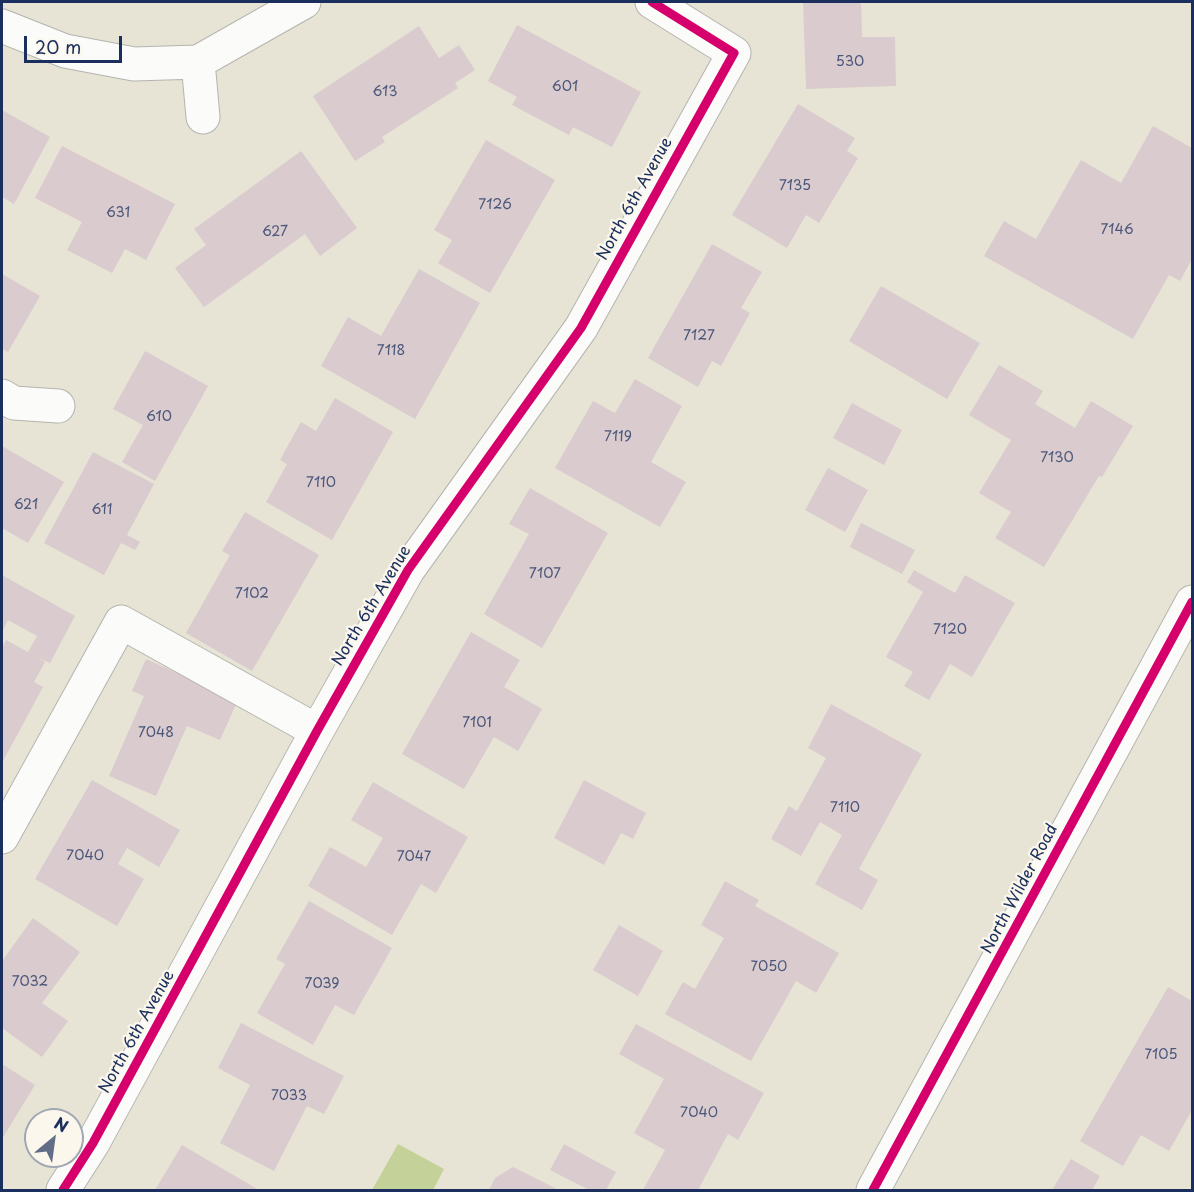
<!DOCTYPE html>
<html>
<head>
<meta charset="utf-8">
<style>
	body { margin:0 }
	#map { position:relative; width:1194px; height:1192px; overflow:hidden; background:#e7e4d5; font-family:"Playpen Sans",sans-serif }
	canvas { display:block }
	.frame { position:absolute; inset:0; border:3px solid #1b2f5e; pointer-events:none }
	.north { position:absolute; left:24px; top:1108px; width:60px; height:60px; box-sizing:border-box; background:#fbf7ec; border:2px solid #a1a7b3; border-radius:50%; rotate:29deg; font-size:16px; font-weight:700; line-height:24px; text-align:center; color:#1b2f5e }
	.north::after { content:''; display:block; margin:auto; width:21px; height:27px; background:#626e88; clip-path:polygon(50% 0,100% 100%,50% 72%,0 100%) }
	.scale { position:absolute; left:24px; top:36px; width:98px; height:27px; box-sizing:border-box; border:3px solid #1b2f5e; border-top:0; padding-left:8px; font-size:18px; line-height:21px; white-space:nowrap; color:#1b2f5e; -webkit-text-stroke:4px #fbf7ec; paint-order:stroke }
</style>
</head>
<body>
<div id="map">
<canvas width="1194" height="1192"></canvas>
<div class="frame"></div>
<div class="north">N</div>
<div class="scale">20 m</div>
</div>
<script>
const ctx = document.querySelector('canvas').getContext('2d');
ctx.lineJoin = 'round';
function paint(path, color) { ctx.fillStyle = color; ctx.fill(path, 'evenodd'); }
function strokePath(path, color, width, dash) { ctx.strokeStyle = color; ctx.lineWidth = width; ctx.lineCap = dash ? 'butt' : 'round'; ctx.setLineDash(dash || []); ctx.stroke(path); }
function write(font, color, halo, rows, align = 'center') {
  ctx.font = font + ' "Playpen Sans",sans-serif'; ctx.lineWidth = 4.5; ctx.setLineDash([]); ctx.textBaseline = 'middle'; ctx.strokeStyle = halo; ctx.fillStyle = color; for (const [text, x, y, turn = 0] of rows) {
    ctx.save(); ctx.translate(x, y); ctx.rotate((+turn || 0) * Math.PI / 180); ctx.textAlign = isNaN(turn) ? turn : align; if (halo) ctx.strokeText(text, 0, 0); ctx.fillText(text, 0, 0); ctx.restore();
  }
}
paint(new Path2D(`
	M 398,1144 L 444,1169 L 433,1190 L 372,1190 Z`), '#c4d198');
paint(new Path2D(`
	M 803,2 L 861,2 L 862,37 L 895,37 L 896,86 L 806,89 Z
	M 517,25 L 641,92 L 612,147 L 573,127 L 569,135 L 512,105 L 517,97 L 488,81 Z
	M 419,26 L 439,58 L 459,45 L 475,70 L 455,83 L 458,88 L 382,137 L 385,142 L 355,161 L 313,96 Z
	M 798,104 L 855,138 L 847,151 L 858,158 L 819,223 L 806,215 L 787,248 L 732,215 Z
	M 2,110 L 50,137 L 14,204 L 2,197 Z
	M 1153,126 L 1192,148 L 1192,259 L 1180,281 L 1169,275 L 1133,339 L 984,256 L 1004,221 L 1036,239 L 1081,160 L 1121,183 Z
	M 486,140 L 555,180 L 490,293 L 438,263 L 452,240 L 434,230 Z
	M 62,146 L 175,204 L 146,260 L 125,249 L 112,273 L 67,250 L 82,222 L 35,198 Z
	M 301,151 L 357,228 L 320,256 L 305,234 L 204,307 L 175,268 L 206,245 L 194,229 Z
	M 712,244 L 762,272 L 741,308 L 750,313 L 721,366 L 712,361 L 698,387 L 648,358 Z
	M 419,269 L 480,303 L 415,419 L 321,366 L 348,317 L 381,336 Z
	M 2,274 L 40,296 L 8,352 L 2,349 Z
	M 881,286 L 980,343 L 947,399 L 849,341 Z
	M 145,351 L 208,386 L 155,481 L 122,462 L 143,425 L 113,409 Z
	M 999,365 L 1043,391 L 1035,404 L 1075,428 L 1091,401 L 1133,426 L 1102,477 L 1099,476 L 1044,567 L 995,538 L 1011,512 L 979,493 L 1011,440 L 969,415 Z
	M 635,379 L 682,406 L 651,462 L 686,482 L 660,527 L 555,468 L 593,401 L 615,413 Z
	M 335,398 L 393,432 L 332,540 L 266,502 L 287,464 L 280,460 L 301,422 L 316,431 Z
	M 852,403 L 902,430 L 884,465 L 833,438 Z
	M 2,446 L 64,482 L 28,543 L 2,528 Z
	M 93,452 L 154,484 L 127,535 L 140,542 L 135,550 L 121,543 L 104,575 L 44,543 Z
	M 828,468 L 868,490 L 845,532 L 805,510 Z
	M 530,488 L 608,533 L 542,648 L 484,614 L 529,534 L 509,524 Z
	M 245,512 L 319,555 L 252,671 L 186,633 L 230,555 L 222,551 Z
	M 861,523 L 915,550 L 902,574 L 850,547 Z
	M 914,570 L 955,593 L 965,575 L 1015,603 L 972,677 L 950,664 L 929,700 L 904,686 L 913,672 L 886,657 L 923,592 L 907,582 Z
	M 2,575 L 75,616 L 50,663 L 36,657 L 45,662 L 34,682 L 43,687 L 2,763 L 2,648 L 6,640 L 28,652 L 37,636 L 8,620 L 2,632 Z
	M 471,632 L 520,660 L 504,687 L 542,709 L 518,751 L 494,737 L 464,789 L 402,754 Z
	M 146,659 L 238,700 L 220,740 L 187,726 L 156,796 L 109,776 L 144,696 L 132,691 Z
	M 831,704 L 922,754 L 859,869 L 878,880 L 862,910 L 815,884 L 842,835 L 820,822 L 801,856 L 771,839 L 789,806 L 797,811 L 826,758 L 808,748 Z
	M 92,780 L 180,830 L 159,867 L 127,848 L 118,864 L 144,879 L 117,926 L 35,879 Z
	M 584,780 L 646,813 L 633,839 L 621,833 L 604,865 L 554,838 Z
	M 373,782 L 468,837 L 436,893 L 421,884 L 392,935 L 308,886 L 330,847 L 366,867 L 383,838 L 351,820 Z
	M 725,881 L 759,900 L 755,906 L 839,953 L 816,993 L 796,981 L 751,1061 L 665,1014 L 683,982 L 695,989 L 724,938 L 701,925 Z
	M 309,901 L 392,948 L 354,1015 L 335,1005 L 313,1045 L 257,1013 L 285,964 L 276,959 Z
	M 33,918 L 80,952 L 42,1003 L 68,1021 L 42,1057 L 2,1028 L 2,961 Z
	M 619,925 L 663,951 L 638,996 L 593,970 Z
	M 1168,987 L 1192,1001 L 1192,1110 L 1169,1151 L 1141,1135 L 1123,1166 L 1080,1141 Z
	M 241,1023 L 344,1076 L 324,1114 L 307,1106 L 274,1171 L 220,1143 L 250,1085 L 218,1068 Z
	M 636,1024 L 764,1093 L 738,1140 L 728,1134 L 698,1190 L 643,1190 L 665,1150 L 634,1133 L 664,1079 L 619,1054 Z
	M 2,1064 L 35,1085 L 2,1139 Z
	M 564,1144 L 616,1172 L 606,1190 L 589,1190 L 550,1170 Z
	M 182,1145 L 259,1190 L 155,1190 Z
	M 1071,1159 L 1100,1176 L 1092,1190 L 1052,1190 Z
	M 513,1167 L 559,1190 L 489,1190 L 495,1178 Z`), '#d9cbce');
const minor = new Path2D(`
	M 2,26 L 65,51 L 134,64 L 198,62 L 304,2
	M 198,62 L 203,117
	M 2,396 L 14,403 L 58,406
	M 2,837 L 121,622 L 317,731
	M 63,1190 L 93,1143 L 317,731 L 408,570 L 581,328 L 734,53 L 652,2
	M 873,1190 L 1192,602`);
strokePath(minor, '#b4b4af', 35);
strokePath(minor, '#fbfbf9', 33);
strokePath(new Path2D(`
	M 63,1190 L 93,1143 L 317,731 L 408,570 L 581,328 L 734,53 L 652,2
	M 873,1190 L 1192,602`), '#d6006c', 9);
write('14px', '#4a567a', null, [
	["530",850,62],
	["601",565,87],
	["613",385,92],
	["7135",795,186],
	["7126",495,205],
	["631",118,213],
	["7146",1117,230],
	["627",275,232],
	["7127",699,336],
	["7118",391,351],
	["610",159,417],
	["7119",618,437],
	["7130",1057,458],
	["7110",321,483],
	["621",26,505],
	["611",102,510],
	["7107",545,574],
	["7102",252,594],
	["7120",950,630],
	["7101",477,723],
	["7048",156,733],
	["7110",845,808],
	["7040",85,856],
	["7047",414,857],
	["7050",769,967],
	["7032",30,982],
	["7039",322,984],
	["7105",1161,1055],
	["7033",289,1096],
	["7040",699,1113]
]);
write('16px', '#1b2f5e', '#fbf7ec', [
	["North 6th Avenue",635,199,-61],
	["North 6th Avenue",372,606,-59],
	["North Wilder Road",1020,889,-62],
	["North 6th Avenue",137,1032,-61]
]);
</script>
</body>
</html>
